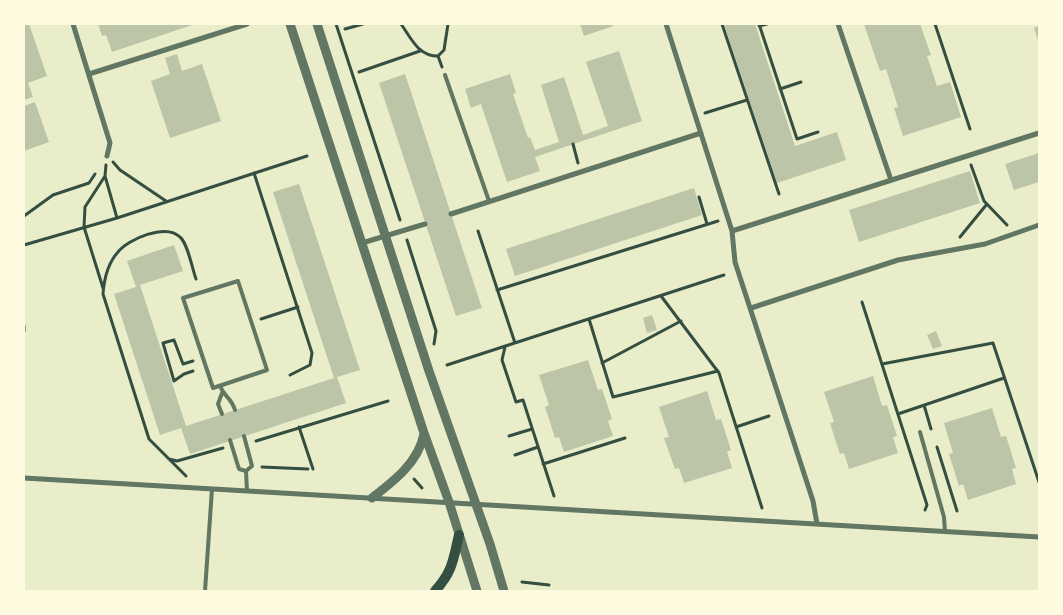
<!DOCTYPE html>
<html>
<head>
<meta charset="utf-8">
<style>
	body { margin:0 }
	#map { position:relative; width:1063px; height:615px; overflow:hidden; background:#e9edc9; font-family:"PT Serif",serif }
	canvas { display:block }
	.frame { position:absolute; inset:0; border:25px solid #fefae0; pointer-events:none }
</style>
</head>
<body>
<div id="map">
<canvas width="1063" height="615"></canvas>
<div class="frame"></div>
</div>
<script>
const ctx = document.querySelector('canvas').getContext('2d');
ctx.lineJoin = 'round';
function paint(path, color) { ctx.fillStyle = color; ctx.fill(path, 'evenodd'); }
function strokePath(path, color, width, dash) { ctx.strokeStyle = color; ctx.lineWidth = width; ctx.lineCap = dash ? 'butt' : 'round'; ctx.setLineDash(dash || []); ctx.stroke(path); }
paint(new Path2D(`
	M 24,24 L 29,24 L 47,76 L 28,83 L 33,97 L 24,100 Z
	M 98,24 L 195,24 L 112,52 L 106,35 L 102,36 Z
	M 580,24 L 612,24 L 613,26 L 584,36 Z
	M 724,24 L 755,24 L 795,146 L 837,132 L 846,160 L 777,183 Z
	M 864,24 L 920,24 L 931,55 L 927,56 L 937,86 L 950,82 L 961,117 L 903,136 L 894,108 L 898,107 L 886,69 L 880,71 Z
	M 1039,26 L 1039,43 L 1034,28 Z
	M 619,51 L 642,121 L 535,157 L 540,171 L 507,182 L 481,104 L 471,108 L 465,89 L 510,74 L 516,93 L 513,94 L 528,138 L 530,137 L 535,150 L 559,142 L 541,85 L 564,77 L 583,135 L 608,126 L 586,62 Z
	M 177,54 L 182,71 L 202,64 L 221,121 L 170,138 L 151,81 L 170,74 L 165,58 Z
	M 405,74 L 482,308 L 456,316 L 379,83 Z
	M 35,102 L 49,142 L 24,151 L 24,106 Z
	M 1039,153 L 1039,182 L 1014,190 L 1005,164 Z
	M 970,171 L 980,203 L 859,242 L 849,210 Z
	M 299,184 L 360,370 L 337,377 L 346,403 L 190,454 L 181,428 L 160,435 L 114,294 L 136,287 L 127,261 L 174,245 L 183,271 L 140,285 L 186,426 L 334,378 L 273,192 Z
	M 694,188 L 702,215 L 515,276 L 506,249 Z
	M 652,315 L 657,330 L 647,333 L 643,318 Z
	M 936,331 L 942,346 L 933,349 L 927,335 Z
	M 588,360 L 598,390 L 602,389 L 612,419 L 608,421 L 613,436 L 564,452 L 559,437 L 555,438 L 550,422 L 545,407 L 549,405 L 539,375 Z
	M 873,376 L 882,406 L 887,405 L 897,436 L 893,437 L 898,453 L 849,469 L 844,453 L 840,454 L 835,439 L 830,423 L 834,422 L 824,392 Z
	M 707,391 L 716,420 L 721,419 L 731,450 L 727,452 L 732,468 L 684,483 L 679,468 L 675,469 L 664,438 L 669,437 L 659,407 Z
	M 992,408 L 1001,437 L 1006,436 L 1016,468 L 1012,469 L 1016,484 L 968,500 L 963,484 L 959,486 L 949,454 L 953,453 L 944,423 Z`), '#bcc5a7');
strokePath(new Path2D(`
	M 336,24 L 400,220
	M 401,24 C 411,38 418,56 438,56 L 444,50 L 448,24
	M 722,24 L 779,194
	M 759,24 L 797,139 L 818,132
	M 935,24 L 970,129
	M 759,26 L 767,24
	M 345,29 L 363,24
	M 438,56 L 442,67
	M 359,72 L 420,51
	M 780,89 L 801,82
	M 705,113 L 747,100
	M 573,144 L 578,163
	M 113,162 L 120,170 L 166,201
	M 106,165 L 105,176 L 117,218
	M 971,165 L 984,201 L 1007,225
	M 254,173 L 312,353 L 310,365 L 290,375
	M 699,197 L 707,224
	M 24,216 L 53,195 L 89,183 L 95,174
	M 478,231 L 515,343
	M 960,237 L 987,204
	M 407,240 L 436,331 L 434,344
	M 24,245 L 117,218 L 307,156
	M 103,288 L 84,227 L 85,207 L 105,176
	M 497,290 L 718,221
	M 661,296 L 719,373 L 762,508
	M 862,302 L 927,505 L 925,510
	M 261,319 L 298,307
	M 589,319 L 613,397 L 718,371
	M 24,326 L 24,331
	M 505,347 L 502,360 L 516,402 L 523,400 L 554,496
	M 193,361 L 183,364 L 174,340 L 163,343 L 174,381 L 184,374 L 193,371
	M 602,363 L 681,321
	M 882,364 L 993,343 L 1039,482
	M 447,365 L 724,275
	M 924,405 L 931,429
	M 898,414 L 1004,378
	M 299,427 L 313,469
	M 736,427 L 769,416
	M 509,436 L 532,429
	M 256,441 L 388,401
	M 937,447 L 957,511
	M 515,455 L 538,447
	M 169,459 L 177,461 L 223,448
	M 543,464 L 625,438
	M 262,467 L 308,469
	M 186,476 L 149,439 L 103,294 C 104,280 108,263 118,252 C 128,239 166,223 180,237 C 188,244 192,268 196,279
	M 414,479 L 422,488
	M 522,582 L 549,585`), '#344e41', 3);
strokePath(new Path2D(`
	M 445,75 L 489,201
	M 238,281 L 267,370 L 213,388 L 183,298 Z
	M 220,386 C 224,397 231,397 235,410
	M 222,414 L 218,404 L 222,393
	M 920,432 L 944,517 L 945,532
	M 244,436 L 252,466 L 246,471
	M 230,440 L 239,469 L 246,471
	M 246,471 L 247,491
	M 205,591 L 212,489`), '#617663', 4);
strokePath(new Path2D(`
	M 73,24 L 110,143 L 107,156
	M 666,24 L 732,231 L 735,262 L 813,501 L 817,524
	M 838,24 L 891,180
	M 89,74 L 247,24
	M 451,214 L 701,133
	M 732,231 L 1039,133
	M 362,243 L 425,224
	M 751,308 L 898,260 L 985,244 L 1039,225
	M 24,478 L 1039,537`), '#617663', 5);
strokePath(new Path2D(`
	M 290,24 L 424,433 L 449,502 L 477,591
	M 317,24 L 429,371 L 490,544 L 504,591
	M 372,498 C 394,481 418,463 424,434`), '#617663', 9);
strokePath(new Path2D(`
	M 435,591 C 453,571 453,560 459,535`), '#344e41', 10);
</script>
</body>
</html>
